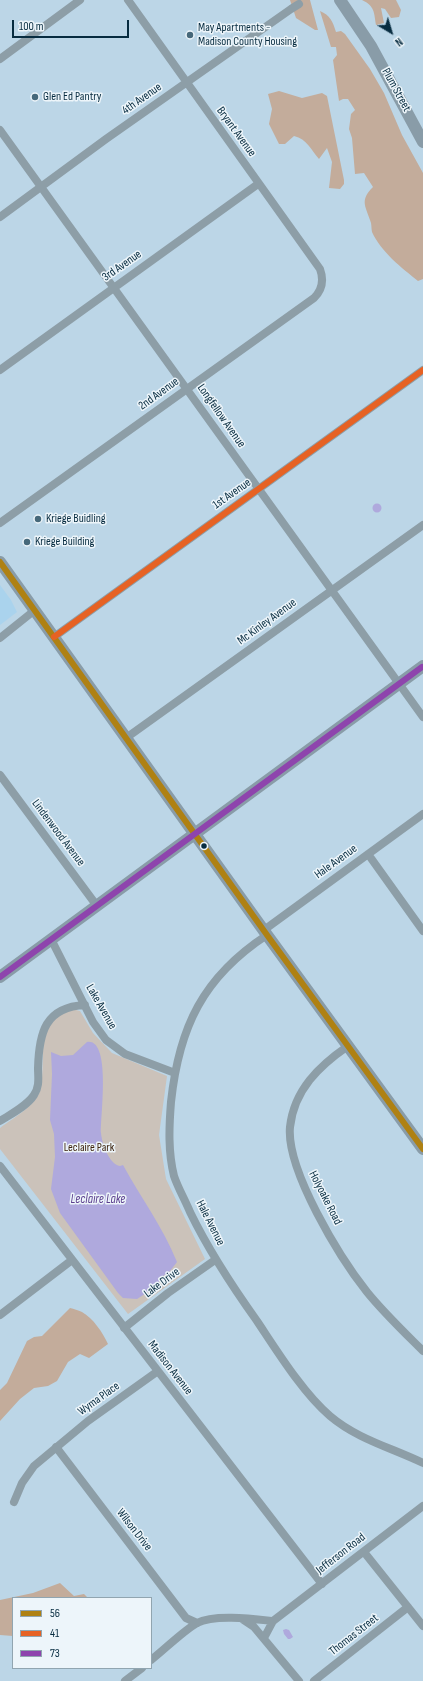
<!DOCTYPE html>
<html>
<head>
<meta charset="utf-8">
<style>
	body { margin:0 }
	#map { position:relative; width:423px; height:1681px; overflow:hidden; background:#bcd6e7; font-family:"Sofia Sans Condensed",sans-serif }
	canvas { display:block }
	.legend { position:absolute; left:12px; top:1597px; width:140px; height:72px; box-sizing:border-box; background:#edf5fa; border:1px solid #91a5b0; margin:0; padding:5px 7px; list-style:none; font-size:12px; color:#072c40 }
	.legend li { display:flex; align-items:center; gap:8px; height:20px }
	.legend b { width:20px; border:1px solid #91a5b0 }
	.north { position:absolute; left:371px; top:12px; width:40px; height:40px; -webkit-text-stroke:3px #edf5fa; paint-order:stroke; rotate:142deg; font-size:11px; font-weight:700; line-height:16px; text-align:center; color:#072c40 }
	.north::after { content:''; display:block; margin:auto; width:14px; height:18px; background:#072c40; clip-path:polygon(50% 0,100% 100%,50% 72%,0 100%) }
	.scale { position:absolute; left:12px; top:20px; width:117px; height:18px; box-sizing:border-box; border:2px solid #072c40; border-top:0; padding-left:5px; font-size:12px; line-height:14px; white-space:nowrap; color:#072c40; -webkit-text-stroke:3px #edf5fa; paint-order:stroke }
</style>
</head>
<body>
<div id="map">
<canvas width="423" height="1681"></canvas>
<ul class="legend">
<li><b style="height:5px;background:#af8113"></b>56</li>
<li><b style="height:5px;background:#e66224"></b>41</li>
<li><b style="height:5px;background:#8e44ad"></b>73</li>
</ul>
<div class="north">N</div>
<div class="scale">100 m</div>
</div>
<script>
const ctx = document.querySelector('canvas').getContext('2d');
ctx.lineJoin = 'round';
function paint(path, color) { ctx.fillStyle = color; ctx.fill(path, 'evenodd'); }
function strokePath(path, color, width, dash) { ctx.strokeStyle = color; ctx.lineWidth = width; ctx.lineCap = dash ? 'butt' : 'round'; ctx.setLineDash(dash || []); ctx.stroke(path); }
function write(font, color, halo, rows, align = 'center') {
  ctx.font = font + ' "Sofia Sans Condensed",sans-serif'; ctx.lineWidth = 3; ctx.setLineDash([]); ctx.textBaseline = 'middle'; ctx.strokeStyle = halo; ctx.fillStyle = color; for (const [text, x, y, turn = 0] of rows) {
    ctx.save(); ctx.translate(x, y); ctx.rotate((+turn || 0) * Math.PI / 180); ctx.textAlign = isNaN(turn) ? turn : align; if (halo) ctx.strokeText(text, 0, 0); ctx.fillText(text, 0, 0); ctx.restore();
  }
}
paint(new Path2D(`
	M 0,585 L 11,600 L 17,612 L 0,625 Z`), '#aad3ed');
paint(new Path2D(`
	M 72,1009 L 80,1011 L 93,1033 L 112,1053 L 167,1076 L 159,1135 L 166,1179 L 205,1259 L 128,1314 L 0,1149 L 0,1128 C 13,1118 34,1107 40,1091 C 46,1071 37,1031 55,1017 C 60,1013 67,1011 72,1009 Z`), '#cbc2ba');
paint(new Path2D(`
	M 290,0 L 310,0 L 318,30 L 315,30 L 296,18 Z
	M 362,0 L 396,0 L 401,10 L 399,17 L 391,18 L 385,9 L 381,8 L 384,23 L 376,25 C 374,13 375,6 362,0 Z
	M 320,11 C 330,15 333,22 336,32 L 341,31 L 345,34 L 370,69 L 384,93 L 402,135 L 423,173 L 423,279 L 418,281 C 402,268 381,252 372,232 C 371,228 372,224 370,220 C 365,205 360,200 373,187 L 364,173 L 355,174 L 352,138 L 349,129 L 351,114 L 355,110 L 348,99 L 343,99 L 339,101 L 333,60 L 337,55 L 336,47 L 331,47 Z
	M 279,91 L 302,98 L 322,93 L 327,96 L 344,180 L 344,184 L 340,189 L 329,188 L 332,162 L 327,148 L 319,159 C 311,150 307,139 294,136 L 285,144 L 279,144 L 269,124 L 272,109 L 268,94 Z
	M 70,1308 C 74,1309 78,1310 82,1312 C 93,1318 103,1333 108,1344 L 89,1358 L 80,1354 L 68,1362 L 57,1381 L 48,1386 L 34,1388 L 20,1399 L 0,1421 L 0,1390 L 7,1383 L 27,1341 L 34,1337 L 42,1336 Z
	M 60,1583 L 74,1596 L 84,1594 L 88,1598 L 13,1598 L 13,1636 L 0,1635 L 0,1600 L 33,1593 Z`), '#c3ac9b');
paint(new Path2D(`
	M372.5 508a4.5 4.5 0 1 1 9 0a4.5 4.5 0 1 1-9 0Z
	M 87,1042 C 112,1038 100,1119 101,1133 C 102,1144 109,1164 120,1166 L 123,1165 C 141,1198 163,1227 177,1262 L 170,1271 L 163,1276 L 154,1288 L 137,1299 L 123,1298 L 118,1293 L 60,1213 L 51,1189 L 55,1157 L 54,1134 L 50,1120 L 52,1074 L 51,1052 L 61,1056 L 73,1055 Z
	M 286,1629 L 289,1630 L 293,1637 L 290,1639 L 288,1639 L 284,1634 L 283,1630 Z`), '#afa9dd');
strokePath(new Path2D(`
	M 0,59 L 80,0
	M 0,130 L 423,717
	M 0,217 L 106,139 L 291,9 L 299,4
	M 0,370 L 258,184
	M 0,523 L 314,298 C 322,290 324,280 320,269 L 128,0
	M 54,637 L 423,370
	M 0,638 L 35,610
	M 126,738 L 423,525
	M 0,775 L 97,906
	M 368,854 L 423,931
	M 264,930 L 423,814
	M 267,935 C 203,977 179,1027 171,1102 C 169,1127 168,1152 174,1176 C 178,1188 185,1200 190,1212 C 209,1251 232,1286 257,1321 C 277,1351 303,1393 330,1416 C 357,1439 392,1448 423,1463
	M 51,939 L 93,1022 L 106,1040 L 125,1054 L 175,1073
	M 348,1046 C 319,1066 294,1090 290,1127 C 286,1170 340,1258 367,1292 C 384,1313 404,1332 423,1351
	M 0,1121 C 11,1114 27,1106 34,1095 C 40,1086 38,1077 38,1068 C 39,1033 45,1007 85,1005
	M 0,1166 L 322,1584
	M 0,1315 L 72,1260
	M 124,1328 L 168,1293 L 215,1260
	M 56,1447 L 186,1618 L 197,1623
	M 14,1502 L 22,1483 L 34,1466 L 88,1421 L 158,1371
	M 364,1552 L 423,1626
	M 242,1619 L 254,1627 L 299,1681
	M 264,1638 L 273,1621 L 423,1506
	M 151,1660 C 164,1650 183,1631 197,1623 C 214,1614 254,1619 273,1621
	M 125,1681 L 142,1668
	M 314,1681 L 408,1607`), '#8d9ea7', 8);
strokePath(new Path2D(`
	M 340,0 L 371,46 L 423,142
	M 0,562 L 267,935 L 423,1149
	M 0,977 L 423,666`), '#899ca8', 12);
strokePath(new Path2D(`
	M 0,562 L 267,935 L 423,1149`), '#af8113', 6);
strokePath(new Path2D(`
	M 54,637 L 423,370`), '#e66224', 6);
strokePath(new Path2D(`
	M 0,977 L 422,667`), '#8e44ad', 6);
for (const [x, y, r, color] of [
	[190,35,4,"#46687a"],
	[35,97,4,"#46687a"],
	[38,519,4,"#46687a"],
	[27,542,4,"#46687a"],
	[204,846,3.5,"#072c40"]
]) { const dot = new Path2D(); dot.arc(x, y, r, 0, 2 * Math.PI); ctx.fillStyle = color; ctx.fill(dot); strokePath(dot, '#edf5fa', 1.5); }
write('12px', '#072c40', '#edf5fa', [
	["May Apartments -",198,28],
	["Madison County Housing",198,42],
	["Glen Ed Pantry",43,97],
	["Kriege Buidling",46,519],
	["Kriege Building",35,542]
], 'left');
write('12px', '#072c40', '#edf5fa', [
	["Plum Street",396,90,61],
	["4th Avenue",142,99,-35],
	["Bryant Avenue",236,132,54],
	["3rd Avenue",122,266,-35],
	["2nd Avenue",159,394,-36],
	["Longfellow Avenue",221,416,55],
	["1st Avenue",232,494,-35],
	["Mc Kinley Avenue",267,622,-36],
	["Lindenwood Avenue",58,833,53],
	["Hale Avenue",336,862,-36],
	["Lake Avenue",101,1007,60],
	["Holyoake Road",325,1198,63],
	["Hale Avenue",210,1223,63],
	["Lake Drive",162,1283,-37],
	["Madison Avenue",170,1368,52],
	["Wyma Place",99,1399,-36],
	["Wilson Drive",134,1530,52],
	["Jefferson Road",341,1554,-38],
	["Thomas Street",354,1635,-38]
]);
write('12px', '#3e240f', '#edf5fa', [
	["Leclaire Park",89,1148]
]);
write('italic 13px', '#5b3e8e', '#edf5fa', [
	["Leclaire Lake",98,1200]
]);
</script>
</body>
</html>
